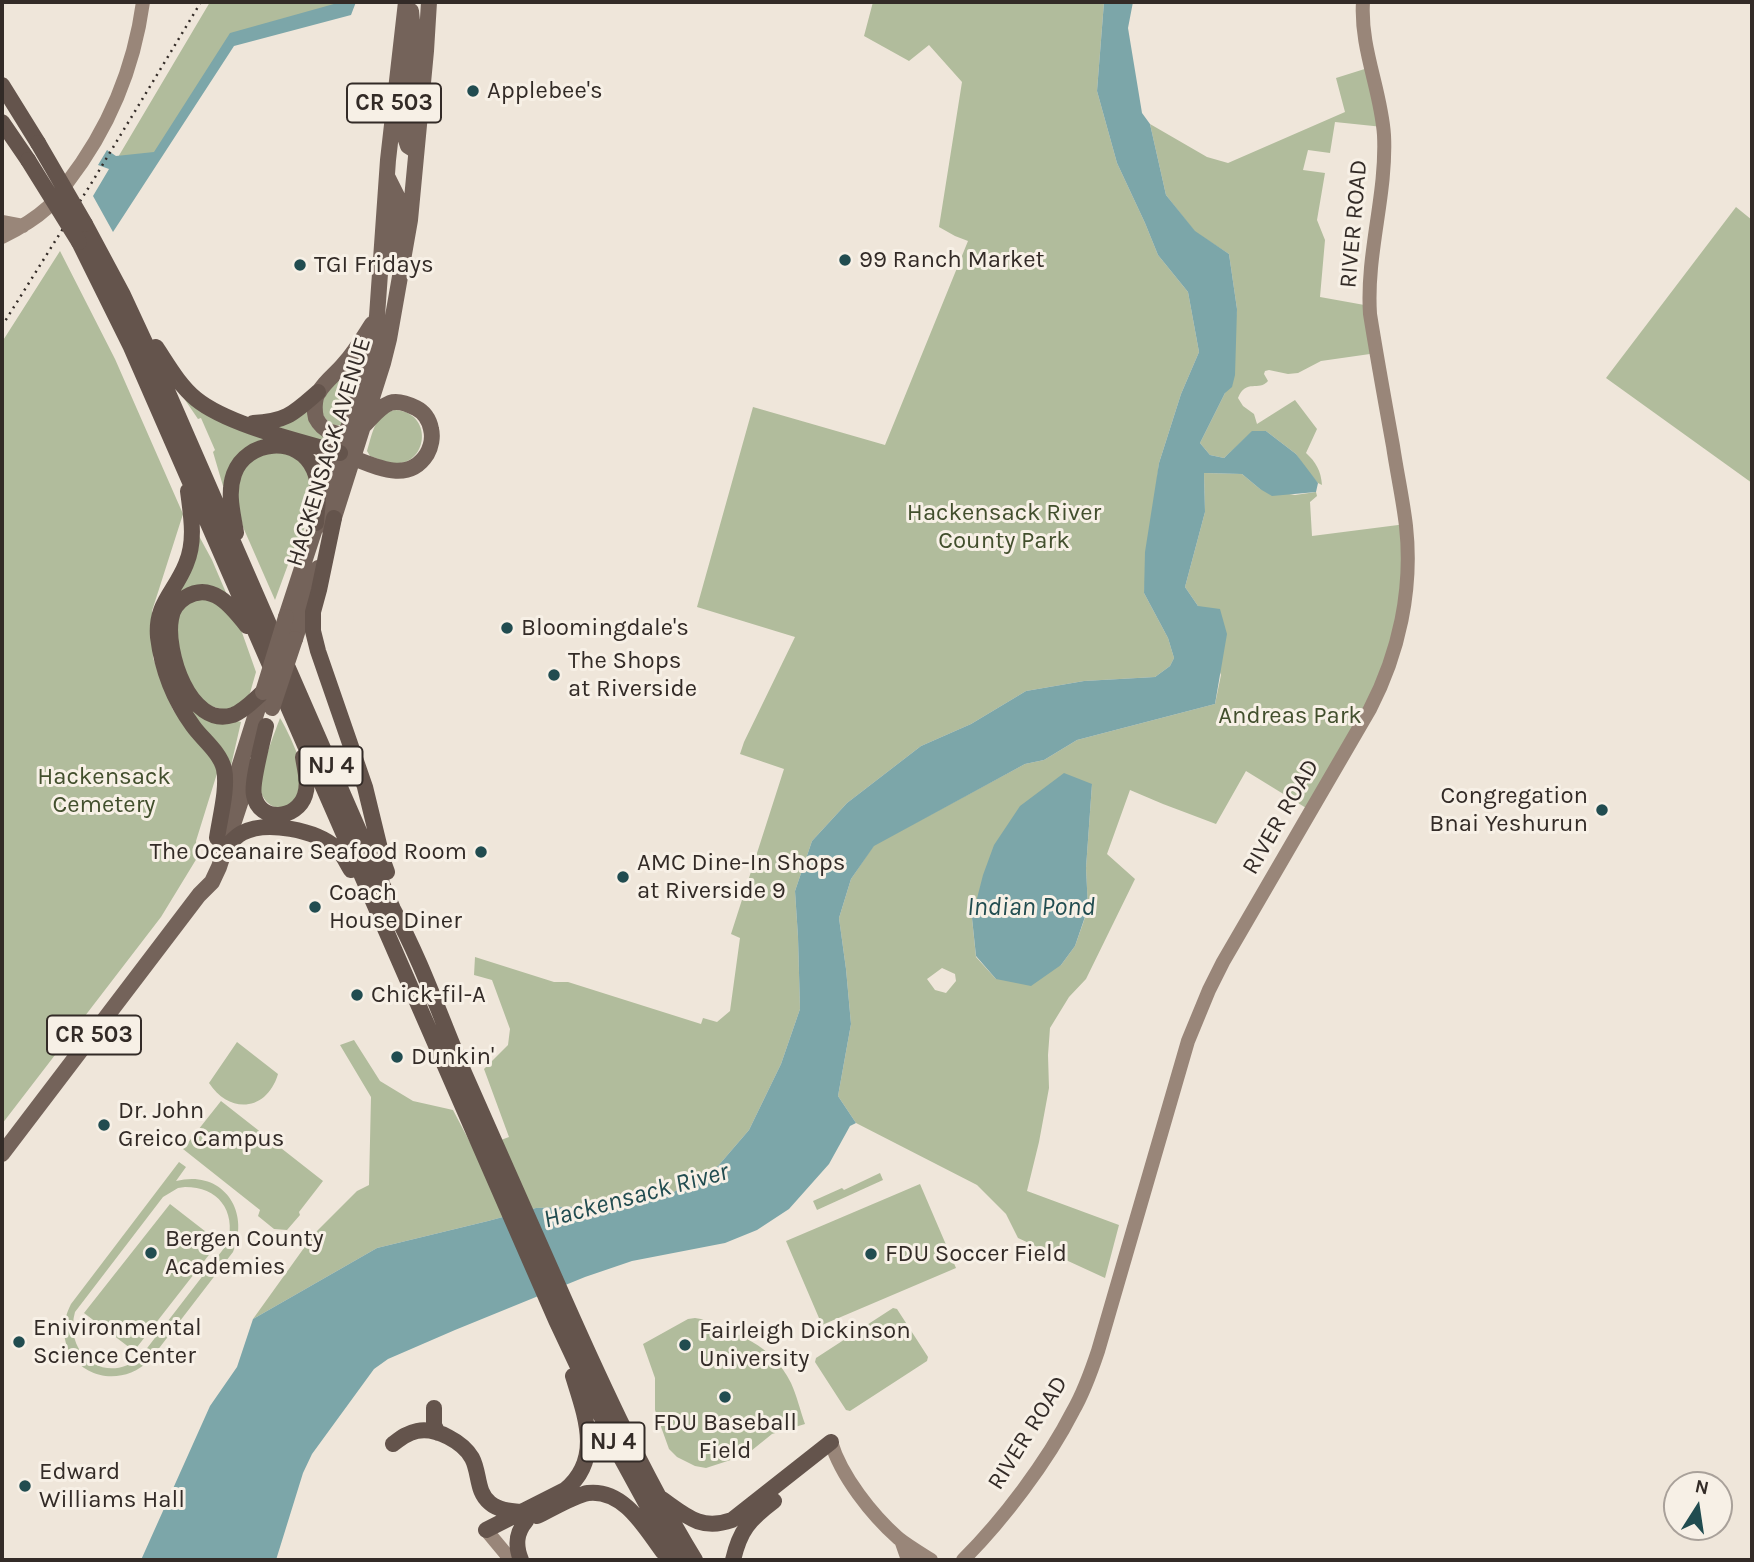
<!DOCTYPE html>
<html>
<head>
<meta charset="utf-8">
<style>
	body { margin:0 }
	#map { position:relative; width:1754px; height:1562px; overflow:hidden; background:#efe6da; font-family:Karla,sans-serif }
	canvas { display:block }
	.frame { position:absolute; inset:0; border:4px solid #332b27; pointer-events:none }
	.north { position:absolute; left:1663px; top:1471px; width:70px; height:70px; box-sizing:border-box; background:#f7f0e6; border:2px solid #a9a19a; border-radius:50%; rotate:12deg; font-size:19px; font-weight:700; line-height:28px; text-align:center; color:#332b27 }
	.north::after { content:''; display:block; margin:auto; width:24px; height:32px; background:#214c50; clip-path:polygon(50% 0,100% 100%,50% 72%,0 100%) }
</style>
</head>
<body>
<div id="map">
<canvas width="1754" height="1562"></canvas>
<div class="frame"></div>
<div class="north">N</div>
</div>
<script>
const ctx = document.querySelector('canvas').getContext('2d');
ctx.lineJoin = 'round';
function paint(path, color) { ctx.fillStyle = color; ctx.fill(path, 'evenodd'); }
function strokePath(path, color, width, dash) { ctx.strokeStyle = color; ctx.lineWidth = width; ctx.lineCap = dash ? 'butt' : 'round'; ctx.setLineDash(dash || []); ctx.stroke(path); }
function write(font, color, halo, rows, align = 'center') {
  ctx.font = font + ' Karla,sans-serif'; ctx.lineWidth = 6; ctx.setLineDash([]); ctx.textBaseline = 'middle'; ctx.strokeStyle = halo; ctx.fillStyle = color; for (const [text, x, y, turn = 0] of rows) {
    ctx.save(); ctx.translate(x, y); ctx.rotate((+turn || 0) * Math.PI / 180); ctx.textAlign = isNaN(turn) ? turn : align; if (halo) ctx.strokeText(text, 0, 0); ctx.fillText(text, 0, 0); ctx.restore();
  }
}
paint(new Path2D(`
	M 210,2 L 353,2 L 228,44 L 112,227 L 95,196 Z
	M 873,2 L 1104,2 L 1097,91 L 1117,163 L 1145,223 L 1158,255 L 1188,292 L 1199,352 L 1181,394 L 1159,463 L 1144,593 L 1168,638 L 1174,658 L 1170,666 L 1155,677 L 1084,681 L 1026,691 L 971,724 L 921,746 L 847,803 L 812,841 L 795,891 L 798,937 L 800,1009 L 781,1064 L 749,1130 L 718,1166 L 662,1199 L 618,1205 L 536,1208 L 488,1221 L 377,1248 L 253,1319 L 314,1234 L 357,1191 L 369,1185 L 371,1097 L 340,1045 L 354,1040 L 380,1081 L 413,1101 L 453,1110 L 474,1150 L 509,1137 L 484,1069 L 508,1045 L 510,1029 L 492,980 L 474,975 L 475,957 L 554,982 L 568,982 L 701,1024 L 703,1018 L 717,1022 L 730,1011 L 740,938 L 731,934 L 784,769 L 740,754 L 744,742 L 795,637 L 697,607 L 753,407 L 885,445 L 968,241 L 955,236 L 939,227 L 962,82 L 929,45 L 909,61 L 864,36 Z
	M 1371,67 L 1383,127 L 1335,122 L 1330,153 L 1308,150 L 1303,170 L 1325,173 L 1317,220 L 1325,240 L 1320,297 L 1370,306 L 1377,353 L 1321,361 L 1298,373 L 1288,374 L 1269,370 L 1265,371 L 1264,374 L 1268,381 C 1259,392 1246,378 1238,398 L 1243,406 L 1254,414 L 1257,424 L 1295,400 L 1317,429 L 1306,453 C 1316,462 1321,471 1322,485 L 1318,483 L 1307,471 L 1296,454 L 1266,431 L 1252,432 L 1224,458 L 1210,455 L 1200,443 L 1225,393 L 1237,309 L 1229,254 L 1195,232 L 1166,195 L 1150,124 L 1207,157 L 1228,163 L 1345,112 L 1336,78 Z
	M 1736,207 L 1752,220 L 1752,483 L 1606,378 Z
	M 60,251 L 115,359 L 183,514 L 152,611 L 153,658 L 173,710 L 219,767 L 196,841 L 197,858 L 161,917 L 2,1124 L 2,342 Z
	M 353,366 L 357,367 L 354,384 L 342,425 C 335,426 333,426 327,420 C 309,402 341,379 353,366 Z
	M 181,394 L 280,438 L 257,442 L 226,486 L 223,486 L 213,452 L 215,450 L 201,418 L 198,419 Z
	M 395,410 C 435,412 428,469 391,463 C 384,462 377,458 370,456 L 367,451 C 373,432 374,415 395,410 Z
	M 305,411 L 308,412 L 336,439 L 334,445 L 273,426 Z
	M 279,451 L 298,458 L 312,476 L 313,502 L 300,541 L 297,540 L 275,600 L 243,527 L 235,492 L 239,476 L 254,457 Z
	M 1204,473 L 1242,474 L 1260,489 L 1295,495 L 1316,492 L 1317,496 L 1310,502 L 1312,536 L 1406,524 L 1395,646 L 1311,811 L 1246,771 L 1216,824 L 1163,804 L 1130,790 L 1107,854 L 1135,879 L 1086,979 L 1069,997 L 1050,1028 L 1048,1055 L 1049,1088 L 1039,1142 L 1027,1191 L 1119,1225 L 1105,1278 L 1018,1238 L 1006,1214 L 977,1185 L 856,1123 L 838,1096 L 851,1024 L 846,969 L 839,918 L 851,879 L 874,845 L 1025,764 L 1044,760 L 1077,740 L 1215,704 L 1221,675 L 1198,606 L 1185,587 L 1205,512 ZM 1092,784 L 1086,868 L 1088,909 L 1075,946 L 1061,965 L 996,979 L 976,957 L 972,918 ZM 942,968 L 955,974 L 956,981 L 946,993 L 935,990 L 927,979 Z
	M 199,536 L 212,560 L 227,595 C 203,589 196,582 174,596 Z
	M 210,598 L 239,624 L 256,672 L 250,693 L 246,700 L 227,710 C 218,708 209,707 202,699 C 198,695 192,687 189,681 C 182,666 171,625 181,611 C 188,600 198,598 210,598 Z
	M 193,708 L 241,722 L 230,770 L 188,710 Z
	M 280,718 C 287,729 304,765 303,777 C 302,783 299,794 296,798 C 283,817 261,806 260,785 C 259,772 275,732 280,718 Z
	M 237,1042 L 278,1074 C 267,1111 230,1115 209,1083 Z
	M 221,1101 L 323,1181 L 299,1212 L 300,1215 L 287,1230 L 274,1229 L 258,1216 L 260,1210 L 183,1149 Z
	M 179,1162 L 186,1167 L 176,1181 C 222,1169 251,1210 233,1252 L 150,1360 C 107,1401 43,1358 71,1304 ZM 185,1187 C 218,1187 236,1210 228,1243 L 141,1356 C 107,1387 63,1355 75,1312 L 163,1197 L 178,1188 Z
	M 880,1173 L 883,1180 L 817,1210 L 813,1201 L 842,1188 L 844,1190 Z
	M 920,1184 L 956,1268 L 822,1325 L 786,1241 Z
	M 170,1204 L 219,1242 L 134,1351 L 84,1313 Z
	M 893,1308 L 897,1309 L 928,1357 L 927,1361 L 850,1411 L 846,1410 L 815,1362 L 816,1358 Z
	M 695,1318 L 701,1319 C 737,1334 772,1344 791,1383 C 797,1396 800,1410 805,1424 L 772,1434 L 746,1455 L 706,1468 L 695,1466 L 677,1457 L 669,1449 L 655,1410 L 655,1378 L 643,1344 L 688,1319 Z`), '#b1bc9c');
paint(new Path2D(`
	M 341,2 L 356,2 L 351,15 L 234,46 L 113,232 L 93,196 L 109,169 L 98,165 L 107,150 L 116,156 L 154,152 L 230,33 Z
	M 1104,2 L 1133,2 L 1128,28 L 1142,113 L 1150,124 L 1166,195 L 1195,231 L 1229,254 L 1237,309 L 1235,375 L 1232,387 L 1225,393 L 1200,443 L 1210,455 L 1224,458 L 1252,431 L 1266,431 L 1296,454 L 1318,483 L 1316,492 L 1272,496 L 1260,489 L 1242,474 L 1204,473 L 1205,512 L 1185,587 L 1198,606 L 1220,609 L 1227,634 L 1215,704 L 1077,740 L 1044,760 L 1025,764 L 874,846 L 851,879 L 839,918 L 846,969 L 851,1024 L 838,1096 L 856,1123 L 850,1126 L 829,1164 L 789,1209 L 757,1230 L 725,1243 L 632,1261 L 585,1277 L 455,1330 L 388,1359 L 374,1369 L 312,1454 L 303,1473 L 276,1560 L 141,1560 L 210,1406 L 237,1367 L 253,1319 L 377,1248 L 488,1221 L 536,1208 L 618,1205 L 662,1199 L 718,1166 L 749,1130 L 781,1064 L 800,1009 L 798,937 L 795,891 L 812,841 L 847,803 L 921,746 L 971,724 L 1026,691 L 1084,681 L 1155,677 L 1170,666 L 1174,658 L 1168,638 L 1144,593 L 1145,552 L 1159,463 L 1181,394 L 1199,352 L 1188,292 L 1158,255 L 1145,223 L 1117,163 L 1097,91 Z
	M 1064,773 L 1092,784 L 1086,868 L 1088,908 L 1075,946 L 1061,965 L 1031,986 L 996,979 L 976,956 L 972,918 L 983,875 L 994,845 L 1020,806 Z`), '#7ca6a9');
strokePath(new Path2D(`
	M 2,222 L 23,226
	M 2,237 C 18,229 34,220 47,208 C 55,201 61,191 67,183 C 108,130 134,68 143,2
	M 831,1442 C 841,1476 872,1515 898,1538 C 908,1546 920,1553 931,1560
	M 486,1530 L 511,1560
	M 901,1540 L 908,1560
	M 963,1560 C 1003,1520 1047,1462 1073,1411 C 1084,1392 1091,1372 1098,1351 L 1188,1041 L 1209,990 L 1223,962 L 1370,709 C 1399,653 1413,589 1406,526 C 1403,500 1397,473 1393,446 C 1385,402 1377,358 1370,314 C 1366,253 1387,195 1384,135 C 1381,90 1360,48 1363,2`), '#998679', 14);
strokePath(new Path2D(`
	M 411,11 L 414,41 L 405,137 L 408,146 L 416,151
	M 388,178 L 397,196 L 399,203 L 394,254
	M 345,455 C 372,464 407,486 427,454 C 431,447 433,437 431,429 C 429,419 424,412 416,408 C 408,404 398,400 390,403 C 367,412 364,444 331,432 C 325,430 319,424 316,418 C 314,410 314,398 319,392 C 325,381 337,373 344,364 C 355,352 363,338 372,324
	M 330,530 L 383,363 L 389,339 L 410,220 L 426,51 L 429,2
	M 286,617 L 363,382 L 371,350 L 377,316 L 388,160 L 406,2
	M 295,639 L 318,568
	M 227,806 L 263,692
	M 2,1154 L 199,895 L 212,882 L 219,867 L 252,767`), '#74635a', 16);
strokePath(new Path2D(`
	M 2,85 L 38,143
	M 2,122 L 28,160
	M 85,224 L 123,295 L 162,379 L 393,909 C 422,962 441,1019 465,1075 C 494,1141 524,1208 553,1274 C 596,1372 640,1469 695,1560
	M 79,242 L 131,347 L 556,1320 L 619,1454 L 677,1560
	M 156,347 C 168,365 179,385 196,399 C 228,425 299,441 340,453
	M 253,423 C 286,422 294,413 318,392
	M 188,491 C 191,515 196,541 186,564 C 175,592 155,604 158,637 C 162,669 174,700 193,726 C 202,739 220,752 224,769 C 228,788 220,817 217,838
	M 334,518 L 319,590 L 313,612 L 313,631 L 318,651 L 365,787 L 383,861 L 387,872
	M 236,533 C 233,513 227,494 234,474 C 246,440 299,434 314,470 C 321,486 317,506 316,523
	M 247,626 C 232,607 212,581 186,597 C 178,602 172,610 171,619 C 165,650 189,729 233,715 C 244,711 254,700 263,692
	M 266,726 C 263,740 251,784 254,795 C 259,823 297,820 305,795 C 309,783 305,770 303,757
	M 226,847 C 231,842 236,836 242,833 C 266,820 316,830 336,848 C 343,854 346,862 351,870
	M 434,1408 L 434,1425 L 438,1433
	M 393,1444 C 401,1438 407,1433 417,1431 C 436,1427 463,1442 472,1458 C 480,1473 476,1492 490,1503 C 498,1510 510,1511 521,1512
	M 662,1499 C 686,1516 701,1531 732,1520 L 831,1442
	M 537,1516 C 550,1510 575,1495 588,1493 C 624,1489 645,1528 663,1552
	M 486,1530 L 565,1490 C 603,1459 585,1415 573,1376
	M 521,1560 C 515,1545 516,1533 526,1521
	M 733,1560 C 740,1530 749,1520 774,1501`), '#64544c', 16);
strokePath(new Path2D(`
	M 2,326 L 94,179 L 201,2`), '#332b27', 2.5, [2, 5]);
strokePath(new Path2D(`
	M 263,692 L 286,617
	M 272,708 L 295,639`), '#74635a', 16);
strokePath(new Path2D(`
	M 38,143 L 85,224
	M 28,160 L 79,242`), '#64544c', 16);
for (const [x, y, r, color] of [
	[473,91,7,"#214c50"],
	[845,260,7,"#214c50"],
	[300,265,7,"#214c50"],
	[507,628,7,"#214c50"],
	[554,675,7,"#214c50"],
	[1602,810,7,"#214c50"],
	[481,852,7,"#214c50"],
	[623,877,7,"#214c50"],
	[315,907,7,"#214c50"],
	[357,995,7,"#214c50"],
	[397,1057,7,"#214c50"],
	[104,1125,7,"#214c50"],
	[151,1253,7,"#214c50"],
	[871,1254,7,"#214c50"],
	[19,1342,7,"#214c50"],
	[685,1345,7,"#214c50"],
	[725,1397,7,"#214c50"],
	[25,1486,7,"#214c50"]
]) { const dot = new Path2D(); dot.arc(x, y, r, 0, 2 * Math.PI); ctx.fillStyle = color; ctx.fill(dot); strokePath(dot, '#f7f0e6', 2.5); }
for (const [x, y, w] of [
	[394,103,94],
	[331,766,63],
	[94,1035,94],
	[613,1442,63]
]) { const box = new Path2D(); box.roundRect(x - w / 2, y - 19.5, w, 39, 5); ctx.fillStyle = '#f7f0e6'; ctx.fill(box); strokePath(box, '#332b27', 2); }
write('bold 23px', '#332b27', null, [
	["CR 503",394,103],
	["NJ 4",331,766],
	["CR 503",94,1035],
	["NJ 4",613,1442]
]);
write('24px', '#332b27', '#f7f0e6', [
	["Applebee's",487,91],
	["99 Ranch Market",859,260],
	["TGI Fridays",314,265],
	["Bloomingdale's",521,628],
	["The Shops",568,661],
	["at Riverside",568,689],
	["Congregation",1588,796,"right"],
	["Bnai Yeshurun",1588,824,"right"],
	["The Oceanaire Seafood Room",467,852,"right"],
	["AMC Dine-In Shops",637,863],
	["at Riverside 9",637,891],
	["Coach",329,893],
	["House Diner",329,921],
	["Chick-fil-A",371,995],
	["Dunkin'",411,1057],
	["Dr. John",118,1111],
	["Greico Campus",118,1139],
	["Bergen County",165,1239],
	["Academies",165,1267],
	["FDU Soccer Field",885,1254],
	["Enivironmental",33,1328],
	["Science Center",33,1356],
	["Fairleigh Dickinson",699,1331],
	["University",699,1359],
	["FDU Baseball",725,1423,"center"],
	["Field",725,1451,"center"],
	["Edward",39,1472],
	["Williams Hall",39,1500]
], 'left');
write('24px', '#332b27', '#f7f0e6', [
	["RIVER ROAD",1354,224,-85],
	["HACKENSACK AVENUE",329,452,-73],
	["RIVER ROAD",1281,817,-60],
	["RIVER ROAD",1028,1433,-58]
]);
write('24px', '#424f2d', '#f7f0e6', [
	["Hackensack River",1004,513],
	["County Park",1004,541],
	["Andreas Park",1290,716],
	["Hackensack",104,777],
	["Cemetery",104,805]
]);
write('italic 26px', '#214c50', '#f7f0e6', [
	["Indian Pond",1031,908],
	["Hackensack River",636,1196,-15]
]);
</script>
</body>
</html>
